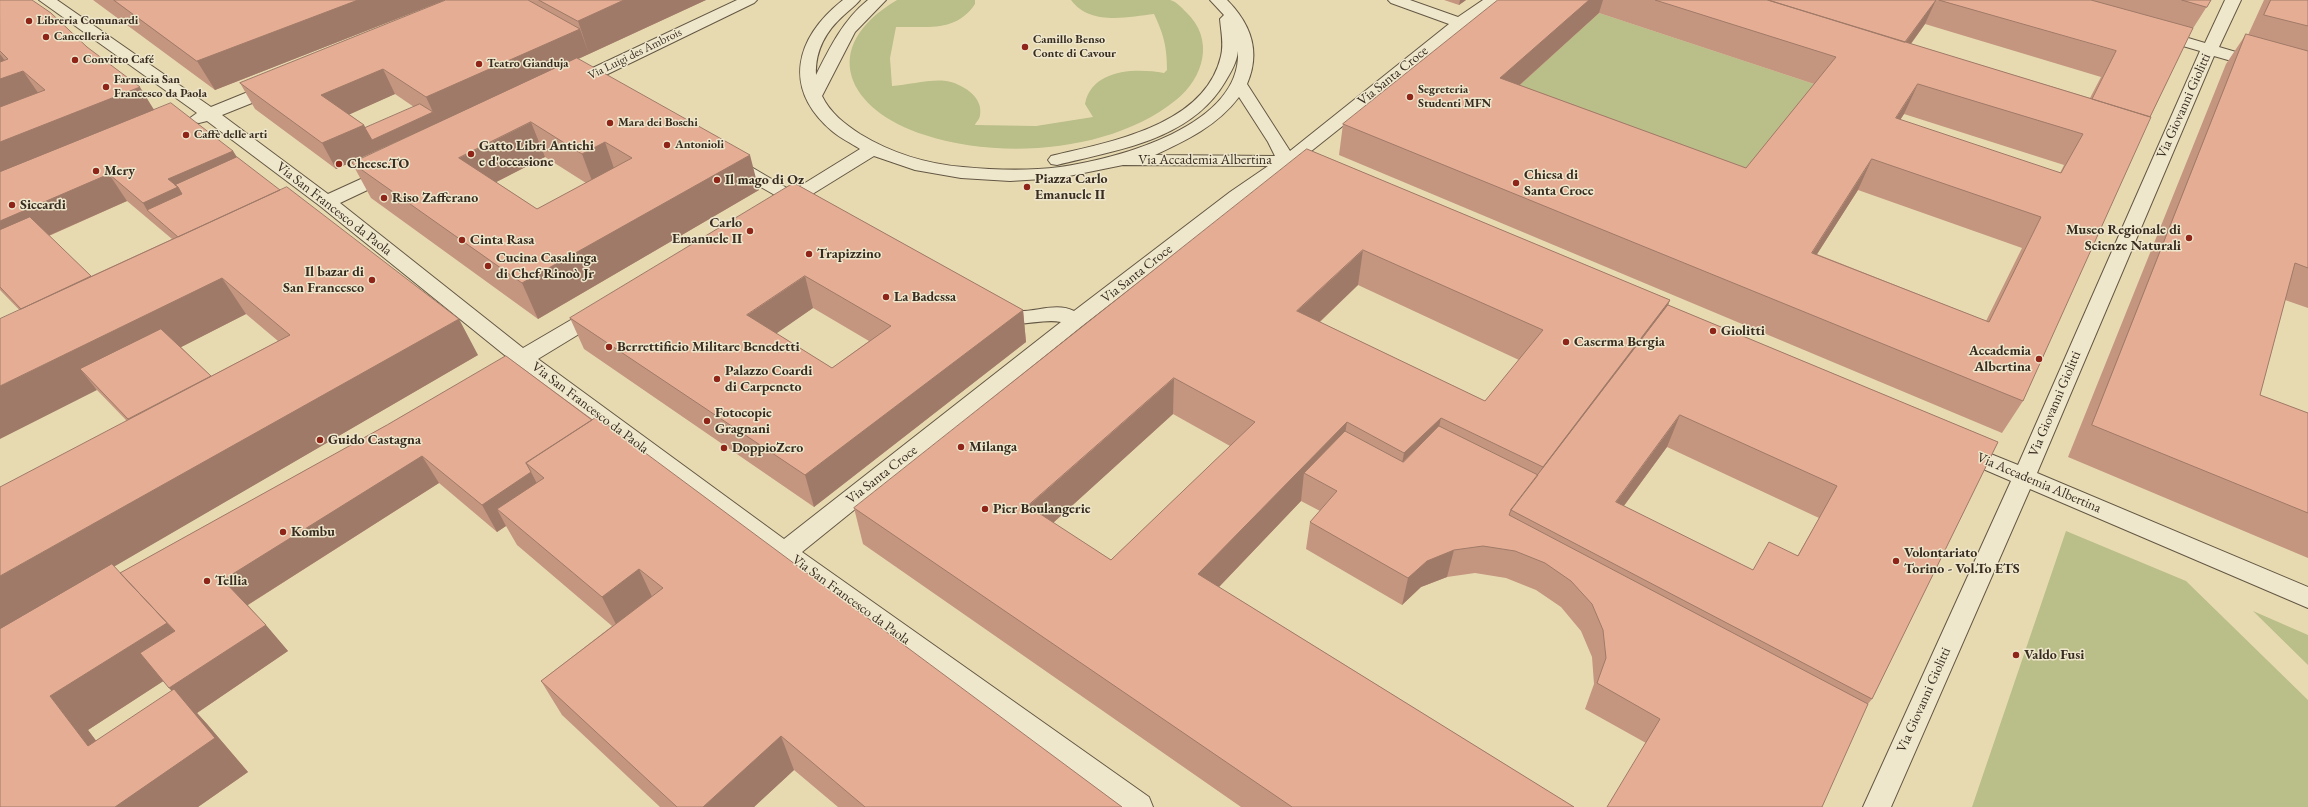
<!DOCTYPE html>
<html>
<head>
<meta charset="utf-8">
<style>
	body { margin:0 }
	canvas { display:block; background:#e7dab1 }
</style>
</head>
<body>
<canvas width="2308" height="807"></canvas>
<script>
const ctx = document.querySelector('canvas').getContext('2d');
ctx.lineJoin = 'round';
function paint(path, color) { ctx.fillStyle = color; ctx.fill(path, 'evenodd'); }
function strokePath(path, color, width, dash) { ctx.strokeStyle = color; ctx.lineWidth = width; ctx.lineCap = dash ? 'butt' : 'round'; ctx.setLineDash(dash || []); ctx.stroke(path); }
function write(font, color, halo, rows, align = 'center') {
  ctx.font = font + ' "EB Garamond",serif'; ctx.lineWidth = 3; ctx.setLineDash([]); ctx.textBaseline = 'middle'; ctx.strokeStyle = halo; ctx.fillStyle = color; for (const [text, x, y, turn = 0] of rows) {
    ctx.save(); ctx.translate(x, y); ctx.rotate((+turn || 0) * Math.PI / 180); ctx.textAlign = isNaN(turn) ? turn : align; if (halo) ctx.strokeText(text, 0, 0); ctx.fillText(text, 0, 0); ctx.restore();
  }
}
paint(new Path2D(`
	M 897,0 L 975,0 L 975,4 C 956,33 926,26 896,27 L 890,58 L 892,86 C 909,85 929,79 946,81 C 961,83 984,97 980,115 C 980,119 976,122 975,125 L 1036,126 L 1093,117 L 1085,104 C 1092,69 1135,68 1164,73 L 1167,70 C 1167,47 1164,35 1154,14 C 1128,17 1090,26 1071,0 C 1094,0 1116,0 1139,0 C 1149,0 1160,0 1170,0 C 1176,1 1182,8 1186,12 C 1215,39 1204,78 1176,100 C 1112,152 1001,160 925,135 C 848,111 816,48 897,0 Z
	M 1599,13 L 1823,87 L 1733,199 L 1494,108 Z
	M 2066,531 L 2186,581 L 2308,700 L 2308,807 L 1972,807 Z
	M 2253,611 L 2308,635 L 2308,665 Z`), '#babe88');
const minor = new Path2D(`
	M 39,0 L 57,0 L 211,107 L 270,83 L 282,83 L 284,87 L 282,91 L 222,115 L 328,194 L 385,168 L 397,168 L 400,172 L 397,176 L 340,203 L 523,348 L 593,307 L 600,305 L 607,307 L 610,312 L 607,317 L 538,359 L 784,539 L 1061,322 C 1036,317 1003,336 986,308 L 989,303 C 1004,299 1006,310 1018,311 C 1036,312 1057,302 1074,311 L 1230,192 L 1268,166 L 1123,165 L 1059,178 L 1010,181 L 961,178 L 915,170 L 874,156 L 806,198 L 813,205 L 811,209 L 804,211 L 793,206 L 782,211 L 775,209 L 773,205 L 780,198 L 724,166 L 721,162 L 724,158 L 736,158 L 792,191 L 860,149 C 851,143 840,138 832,131 C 782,88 795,38 843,0 L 860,0 C 855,6 849,10 844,15 C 826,31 815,50 816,75 C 830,47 844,19 868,0 L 886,0 L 855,32 L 822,96 C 830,113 845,124 860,134 C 891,153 927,164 963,167 C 995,170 1028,171 1060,167 C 1117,159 1242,126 1238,51 C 1237,62 1231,72 1225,82 C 1191,140 1117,150 1057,165 L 1051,164 L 1048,160 L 1051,156 C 1109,142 1205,126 1221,56 C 1224,44 1221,31 1220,19 L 1224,15 L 1210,0 L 1227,0 C 1251,24 1261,52 1247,84 L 1290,151 L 1449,24 L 1391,3 L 1388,0 L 1410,0 L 1458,17 L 1483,0 L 1501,0 L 1300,160 L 1323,170 L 1326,174 L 1323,178 L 1311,178 L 1288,168 L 1244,200 L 1082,326 L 802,552 L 1149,797 L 1153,807 L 1116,807 L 775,559 L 522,368 L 511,372 L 503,370 L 500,365 L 507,357 L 320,206 L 207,121 L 199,123 L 193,122 L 190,118 L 197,113 ZM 1239,97 L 1268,142 L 1275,156 L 1155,155 C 1187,140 1217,126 1239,97 Z
	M 737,0 L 757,0 L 754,3 L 579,88 L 567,88 L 565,84 L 567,80 Z
	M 2225,0 L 2241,0 L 2219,47 L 2308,73 L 2308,83 L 2214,56 L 2037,473 L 2308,587 L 2308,608 L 2030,489 L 1891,807 L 1863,807 L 2011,481 L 1953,456 L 1950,450 L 1953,444 L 1961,442 L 2018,465 L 2200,51 L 2152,37 L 2150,34 L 2152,31 L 2158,29 L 2205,43 Z`);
strokePath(minor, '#645844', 2);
paint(minor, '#efe7cc');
paint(new Path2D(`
	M 0,0 L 155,110 L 233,151 L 237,157 L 478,355 L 114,566 L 120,573 L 387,425 L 506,356 L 1122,807 L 838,807 L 794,770 L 754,807 L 660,807 L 562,715 L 541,681 L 612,626 L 517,545 L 506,526 L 497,532 L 439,483 L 248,605 L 288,651 L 197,713 L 207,724 L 248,772 L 198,807 L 0,807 L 126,420 L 97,390 L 0,290 ZM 127,201 L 172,239 L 91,276 L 49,236 ZM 246,314 L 278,341 L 211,376 L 181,347 ZM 163,681 L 172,691 L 96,741 L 88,730 Z
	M 93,0 L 445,0 L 215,90 Z
	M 446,0 L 706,0 L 578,59 L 759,190 L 538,319 L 371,198 L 352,163 L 488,100 L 336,169 L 255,109 L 240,83 ZM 395,94 L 414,107 L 365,128 L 364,125 L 349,114 ZM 545,157 L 586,183 L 537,209 L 496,182 Z
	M 1444,0 L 1466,0 L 1459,5 Z
	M 1498,0 L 2211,0 L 2192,30 L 2150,117 L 2023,401 L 2002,433 L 1339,155 L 1343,124 ZM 1599,13 L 1814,84 L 1746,168 L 1520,85 ZM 1925,24 L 2101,77 L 2090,98 L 1911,44 ZM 1904,114 L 2064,165 L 2060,173 L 1900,120 ZM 1858,190 L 2022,248 L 1986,321 L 1817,254 Z
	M 2264,0 L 2308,0 L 2308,308 L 2285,300 L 2260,395 L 2308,413 L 2308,558 L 2068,457 L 2226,64 L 2246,34 L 2248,35 Z
	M 1307,149 L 1670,300 L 1668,305 L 1998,442 L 1872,699 L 1868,704 L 1646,743 L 1585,709 L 1594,684 L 1592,657 L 1581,631 L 1561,607 L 1536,590 L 1506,578 L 1475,573 L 1447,577 L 1421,587 L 1402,605 L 1306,549 L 1310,522 L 1320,511 L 1301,501 L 1219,587 L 1574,807 L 1241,807 L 863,544 L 854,508 ZM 1358,285 L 1519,360 L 1485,401 L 1320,322 ZM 1173,414 L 1230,446 L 1111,560 L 1053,523 ZM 1667,447 L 1819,518 L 1798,555 L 1753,570 L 1624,506 Z
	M 794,183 L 1023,310 L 1026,342 L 814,507 L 584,349 L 570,318 ZM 813,308 L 869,341 L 832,368 L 776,333 Z`), '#c5967f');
paint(new Path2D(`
	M 358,0 L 445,0 L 215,90 L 197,61 Z
	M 624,0 L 706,0 L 589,54 L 578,21 Z
	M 1460,0 L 1466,0 L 1459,5 Z
	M 1589,0 L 1603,0 L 1599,13 L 1494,108 L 1500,78 Z
	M 1936,0 L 1925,24 L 1891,71 L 1903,46 Z
	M 580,29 L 589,54 L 438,123 L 426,97 Z
	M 0,54 L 13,72 L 0,76 Z
	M 383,69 L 395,94 L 335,121 L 321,95 Z
	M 23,71 L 41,97 L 0,112 L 0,79 Z
	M 1918,84 L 1904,114 L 1881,149 L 1896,118 Z
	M 140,87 L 156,113 L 0,176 L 0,142 Z
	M 433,112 L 438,123 L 336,169 L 322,143 L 364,125 L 372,140 Z
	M 531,122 L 545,157 L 475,193 L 459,158 Z
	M 605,142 L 617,177 L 595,189 L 582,154 Z
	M 233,151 L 249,177 L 147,210 L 143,203 L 168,179 Z
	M 750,155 L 759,190 L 538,319 L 522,283 Z
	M 1872,159 L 1858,190 L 1798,284 L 1812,253 Z
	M 109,174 L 127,201 L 0,257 L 0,221 Z
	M 1363,250 L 1358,285 L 1293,347 L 1297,311 Z
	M 805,276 L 813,308 L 757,347 L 747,315 Z
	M 222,278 L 246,314 L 99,389 L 80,369 L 97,390 L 0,439 L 0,386 Z
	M 1670,300 L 1656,337 L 1540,476 L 1543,467 Z
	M 1023,310 L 1026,342 L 814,507 L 805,475 Z
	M 459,319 L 478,355 L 0,633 L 0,576 Z
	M 1174,378 L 1173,414 L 1032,542 L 1028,506 Z
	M 1680,415 L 1667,447 L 1603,534 L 1616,502 Z
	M 1441,418 L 1433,454 L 1397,489 L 1404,453 Z
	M 1347,422 L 1341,459 L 1304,473 L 1301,501 L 1197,610 L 1198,574 Z
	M 422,456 L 439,483 L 246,606 L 223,580 Z
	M 531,472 L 545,499 L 497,509 L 506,526 L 497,532 L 482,505 Z
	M 1454,550 L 1447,577 L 1421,587 L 1402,605 L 1408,578 L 1427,561 Z
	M 639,569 L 656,605 L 620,632 L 602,597 Z
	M 167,623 L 199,658 L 88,730 L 126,780 L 88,746 L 50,696 Z
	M 266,625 L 288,651 L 197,713 L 207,724 L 248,772 L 198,807 L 115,807 L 193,713 L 169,688 Z
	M 781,736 L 794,770 L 754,807 L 703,807 Z`), '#a07a68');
const building = new Path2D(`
	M 0,0 L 32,0 L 51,13 L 87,47 L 140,87 L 0,142 L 0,107 L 45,90 L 23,71 L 0,79 L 0,62 L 8,59 L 0,51 Z
	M 114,0 L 358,0 L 197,61 Z
	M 446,0 L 528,0 L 580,29 L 426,97 L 383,69 L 321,95 L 364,125 L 322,143 L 240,83 Z
	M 539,0 L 624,0 L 578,21 Z
	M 1498,0 L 1589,0 L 1500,78 L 1746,168 L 1836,57 L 1655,0 L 1768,0 L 2151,117 L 2023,401 L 1343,124 ZM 1918,84 L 2083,134 L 2061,173 L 1896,118 ZM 1872,159 L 2041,217 L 1989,322 L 1812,253 Z
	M 1768,0 L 1936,0 L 1905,42 Z
	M 1939,0 L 2091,0 L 2193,28 L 2150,117 L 2092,99 L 2116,51 Z
	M 2182,0 L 2211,0 L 2207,7 Z
	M 2271,0 L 2308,0 L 2308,26 L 2264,15 Z
	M 2246,34 L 2308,51 L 2308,268 L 2295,263 L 2260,395 L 2308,413 L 2308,513 L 2092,425 Z
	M 577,58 L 750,155 L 522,283 L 352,163 ZM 531,122 L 582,154 L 605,142 L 632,158 L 537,209 L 459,158 Z
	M 171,103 L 233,151 L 168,179 L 178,187 L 143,203 L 109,174 L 0,221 L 0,172 Z
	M 420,104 L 433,112 L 372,140 L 365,128 Z
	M 1307,149 L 1670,300 L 1543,467 L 1441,418 L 1404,453 L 1347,422 L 1198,574 L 1574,807 L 1292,807 L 854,508 ZM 1363,250 L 1543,330 L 1485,401 L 1297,311 ZM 1174,378 L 1255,422 L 1111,560 L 1028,506 Z
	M 237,157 L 280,190 L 178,237 L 147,210 L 182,194 L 178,187 L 175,185 Z
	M 794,183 L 1023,310 L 805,475 L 570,318 ZM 805,276 L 891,326 L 832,368 L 747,315 Z
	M 287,187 L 459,319 L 0,576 L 0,487 L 290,335 L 222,278 L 0,386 L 0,319 Z
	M 30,217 L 91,276 L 21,309 L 0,287 L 0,230 Z
	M 1668,305 L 1998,442 L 1872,699 L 1511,510 ZM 1680,415 L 1837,486 L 1798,556 L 1769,542 L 1753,570 L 1616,502 Z
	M 161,329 L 211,376 L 128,419 L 80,369 Z
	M 506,356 L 592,420 L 526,463 L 531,472 L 482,505 L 422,456 L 223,580 L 266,625 L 169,688 L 140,653 L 175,631 L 120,573 L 387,425 Z
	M 597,417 L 1122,807 L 865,807 L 781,736 L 703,807 L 677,807 L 541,681 L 663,588 L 639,569 L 602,597 L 497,509 L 544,478 L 526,463 Z
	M 1439,426 L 1538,475 L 1511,510 L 1509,515 L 1868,704 L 1822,807 L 1607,807 L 1660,719 L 1597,683 L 1606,658 L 1603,630 L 1592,604 L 1571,581 L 1545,563 L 1515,551 L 1483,546 L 1454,550 L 1427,561 L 1408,578 L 1310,522 L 1337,491 L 1304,473 L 1345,431 L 1403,462 Z
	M 112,564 L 167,623 L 50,696 L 88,746 L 174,689 L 215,738 L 115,807 L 0,807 L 0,629 Z`);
paint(building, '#e5ae94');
strokePath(building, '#a07a68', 1);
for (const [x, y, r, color] of [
	[29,21,4,"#8f2418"],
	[46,37,4,"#8f2418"],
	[1025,47,4,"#8f2418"],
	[75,60,4,"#8f2418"],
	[479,64,4,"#8f2418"],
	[106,87,4,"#8f2418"],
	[1410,97,4,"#8f2418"],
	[610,123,4,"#8f2418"],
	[186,135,4,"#8f2418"],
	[667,145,4,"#8f2418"],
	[471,154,4,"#8f2418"],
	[339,164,4,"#8f2418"],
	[96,171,4,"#8f2418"],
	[717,180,4,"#8f2418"],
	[1516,183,4,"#8f2418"],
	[1027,187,4,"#8f2418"],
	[384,198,4,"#8f2418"],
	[12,205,4,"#8f2418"],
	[750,231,4,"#8f2418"],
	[2189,238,4,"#8f2418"],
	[462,240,4,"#8f2418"],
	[809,254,4,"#8f2418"],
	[488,266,4,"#8f2418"],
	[372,280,4,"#8f2418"],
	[886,297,4,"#8f2418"],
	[1713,331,4,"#8f2418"],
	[1566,342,4,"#8f2418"],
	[609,347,4,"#8f2418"],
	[2039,359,4,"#8f2418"],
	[717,379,4,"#8f2418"],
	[707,421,4,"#8f2418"],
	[320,440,4,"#8f2418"],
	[961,447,4,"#8f2418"],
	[724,448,4,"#8f2418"],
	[985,509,4,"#8f2418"],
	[283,532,4,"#8f2418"],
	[1896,561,4,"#8f2418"],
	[207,581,4,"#8f2418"],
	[2016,655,4,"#8f2418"]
]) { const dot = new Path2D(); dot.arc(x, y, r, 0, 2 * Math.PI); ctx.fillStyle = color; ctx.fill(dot); strokePath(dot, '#efe7cc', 1.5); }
write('bold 12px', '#382c20', '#efe7cc', [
	["Libreria Comunardi",37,21],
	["Cancelleria",54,37],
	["Camillo Benso",1033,40],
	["Conte di Cavour",1033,54],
	["Convitto Café",83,60],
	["Teatro Gianduja",487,64],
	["Farmacia San",114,80],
	["Francesco da Paola",114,94],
	["Segreteria",1418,90],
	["Studenti MFN",1418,104],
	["Mara dei Boschi",618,123],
	["Caffè delle arti",194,135],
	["Antonioli",675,145]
], 'left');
write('12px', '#382c20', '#efe7cc', [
	["Via Luigi des Ambrois",635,54,-26]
]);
write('14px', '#382c20', '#efe7cc', [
	["Via Santa Croce",1393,76,-39],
	["Via Giovanni Giolitti",2184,106,-66],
	["Via Accademia Albertina",1205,160],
	["Via San Francesco da Paola",334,209,38],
	["Via Santa Croce",1137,274,-38],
	["Via Giovanni Giolitti",2055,404,-67],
	["Via San Francesco da Paola",590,408,37],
	["Via Santa Croce",882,475,-38],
	["Via Accademia Albertina",2039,483,23],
	["Via San Francesco da Paola",851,600,36],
	["Via Giovanni Giolitti",1924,700,-66]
]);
write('bold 14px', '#382c20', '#efe7cc', [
	["Gatto Libri Antichi",479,146],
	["e d'occasione",479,162],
	["Cheese.TO",347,164],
	["Mery",104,171],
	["Chiesa di",1524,175],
	["Santa Croce",1524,191],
	["Piazza Carlo",1035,179],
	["Emanuele II",1035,195],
	["Il mago di Oz",725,180],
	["Riso Zafferano",392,198],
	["Siccardi",20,205],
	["Carlo",742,223,"right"],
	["Emanuele II",742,239,"right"],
	["Museo Regionale di",2181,230,"right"],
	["Scienze Naturali",2181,246,"right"],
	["Cinta Rasa",470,240],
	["Trapizzino",817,254],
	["Cucina Casalinga",496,258],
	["di Chef Rinoò Jr",496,274],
	["Il bazar di",364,272,"right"],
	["San Francesco",364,288,"right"],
	["La Badessa",894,297],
	["Giolitti",1721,331],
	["Caserma Bergia",1574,342],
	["Berrettificio Militare Benedetti",617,347],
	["Accademia",2031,351,"right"],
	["Albertina",2031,367,"right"],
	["Palazzo Coardi",725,371],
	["di Carpeneto",725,387],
	["Fotocopie",715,413],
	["Gragnani",715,429],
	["Guido Castagna",328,440],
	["Milanga",969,447],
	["DoppioZero",732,448],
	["Pier Boulangerie",993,509],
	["Kombu",291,532],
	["Volontariato",1904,553],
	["Torino - Vol.To ETS",1904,569],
	["Tellia",215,581],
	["Valdo Fusi",2024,655]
], 'left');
</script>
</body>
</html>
